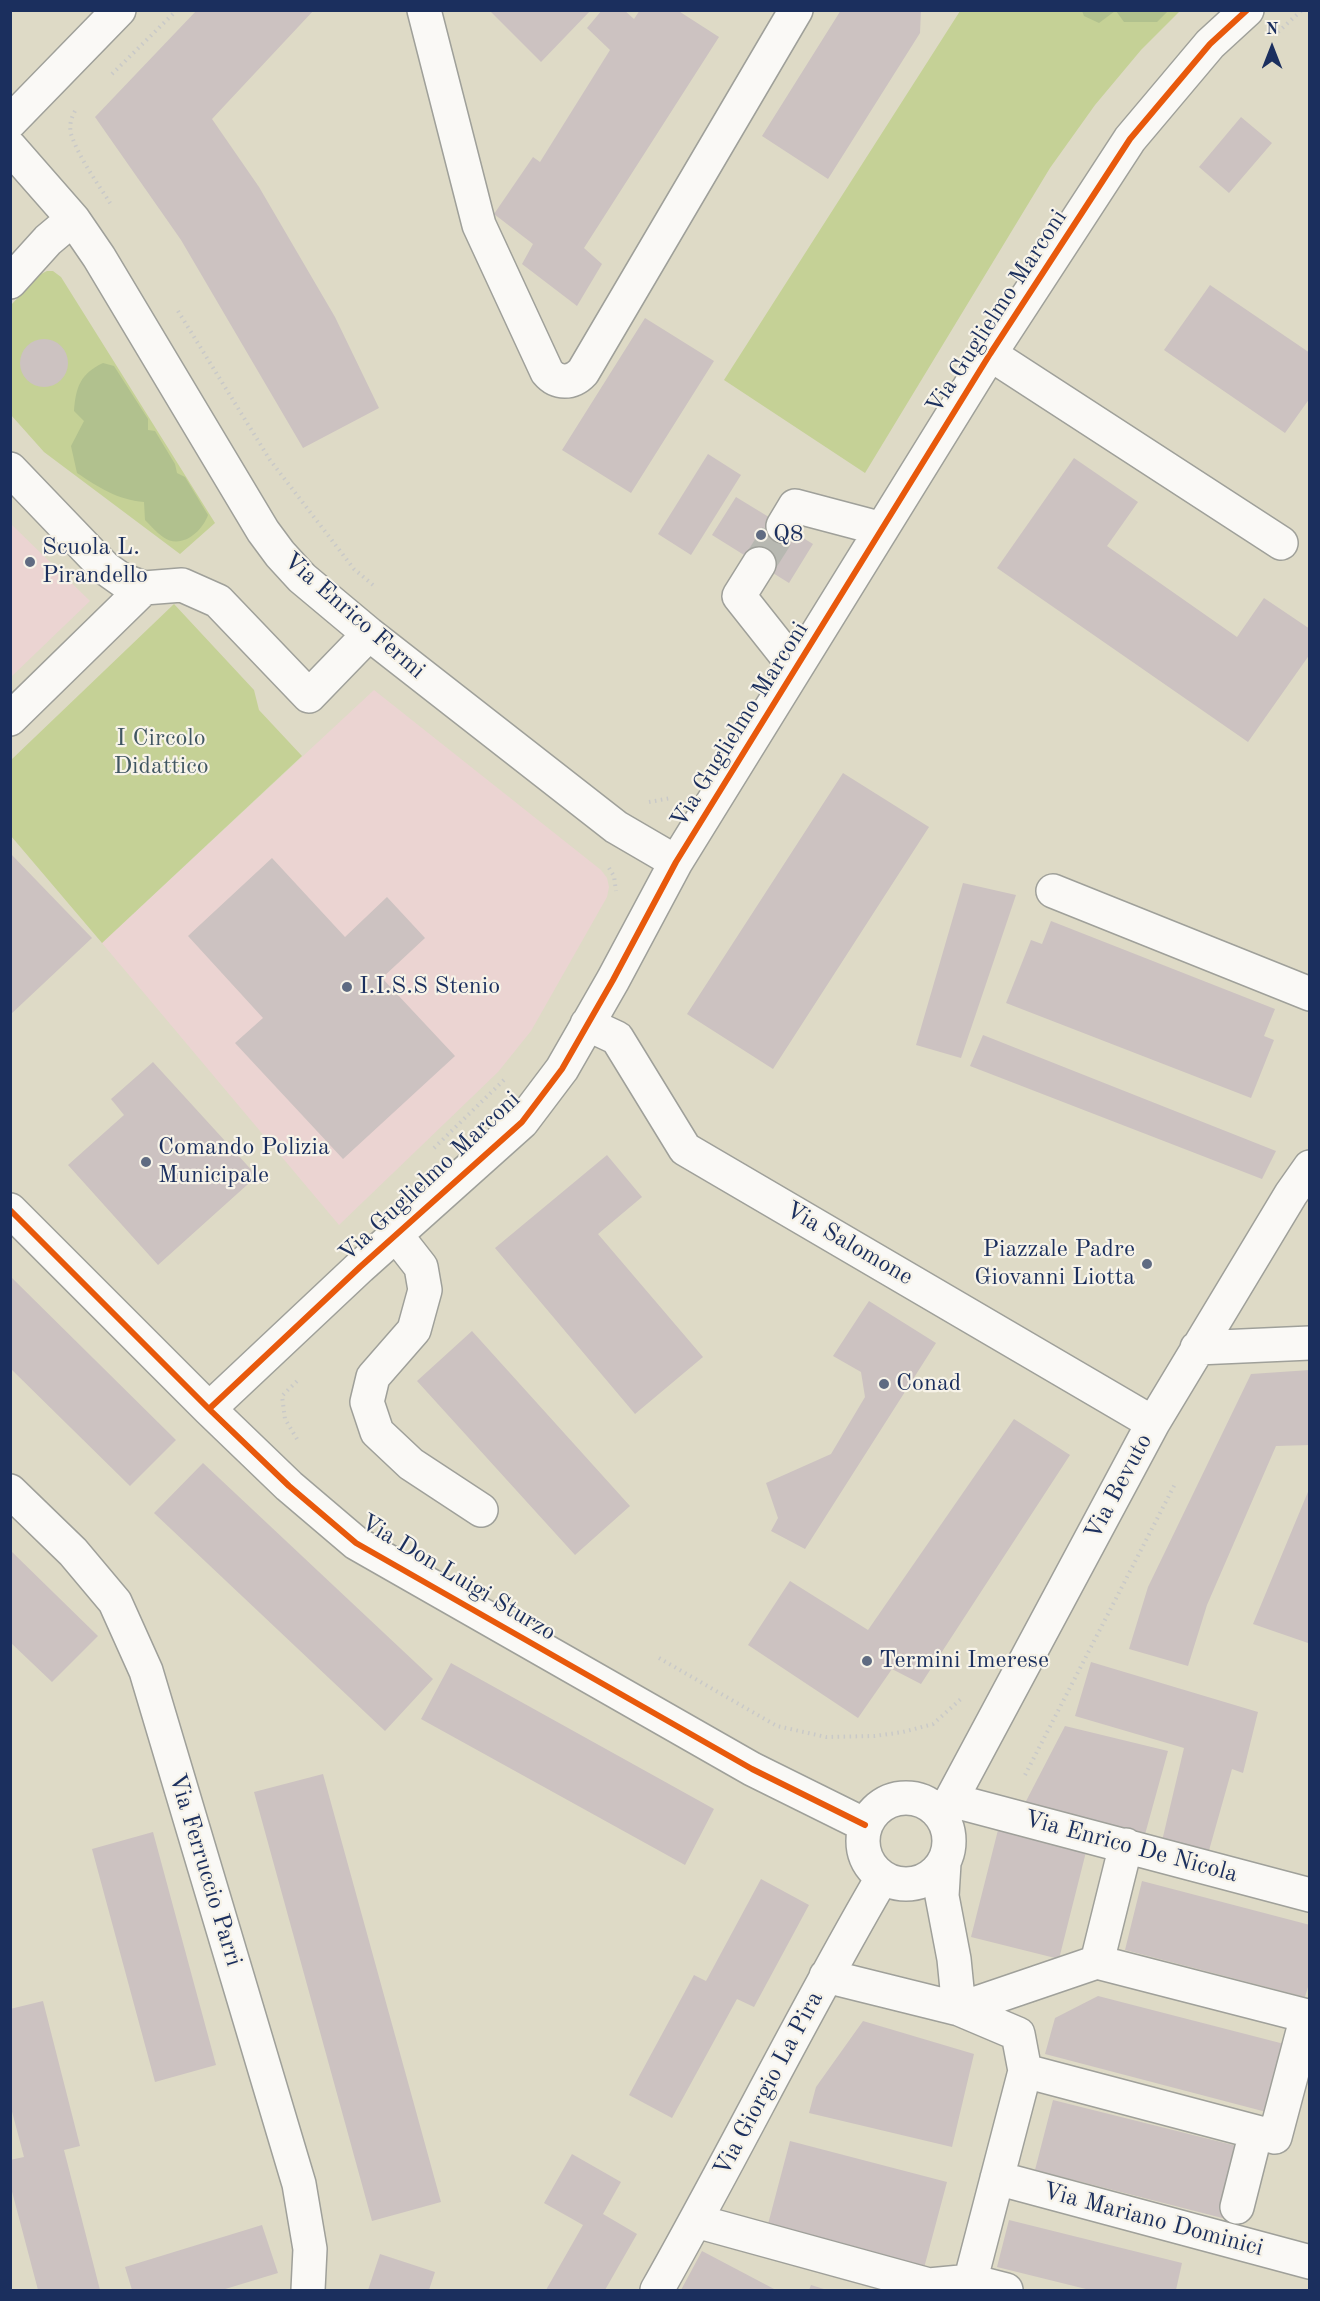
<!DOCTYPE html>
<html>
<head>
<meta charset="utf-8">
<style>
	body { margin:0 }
	#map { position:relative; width:1320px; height:2301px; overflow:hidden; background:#dedac6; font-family:"Old Standard TT",serif }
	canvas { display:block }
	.frame { position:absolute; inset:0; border:12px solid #1b2f5e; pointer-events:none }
	.north { position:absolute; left:1242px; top:18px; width:60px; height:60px; -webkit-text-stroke:4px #f7f3e8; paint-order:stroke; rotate:0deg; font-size:16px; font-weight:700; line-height:24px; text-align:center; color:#1b2f5e }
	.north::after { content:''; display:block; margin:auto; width:21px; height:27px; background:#1b2f5e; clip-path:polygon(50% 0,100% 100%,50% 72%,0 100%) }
</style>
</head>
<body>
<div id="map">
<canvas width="1320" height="2301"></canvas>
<div class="frame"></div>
<div class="north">N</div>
</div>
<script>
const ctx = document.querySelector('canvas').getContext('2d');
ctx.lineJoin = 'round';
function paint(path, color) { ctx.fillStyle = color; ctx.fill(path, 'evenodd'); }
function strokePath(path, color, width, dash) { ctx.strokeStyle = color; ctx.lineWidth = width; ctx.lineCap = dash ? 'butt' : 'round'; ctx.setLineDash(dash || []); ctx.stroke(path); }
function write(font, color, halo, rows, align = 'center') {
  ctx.font = font + ' "Old Standard TT",serif'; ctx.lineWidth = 4.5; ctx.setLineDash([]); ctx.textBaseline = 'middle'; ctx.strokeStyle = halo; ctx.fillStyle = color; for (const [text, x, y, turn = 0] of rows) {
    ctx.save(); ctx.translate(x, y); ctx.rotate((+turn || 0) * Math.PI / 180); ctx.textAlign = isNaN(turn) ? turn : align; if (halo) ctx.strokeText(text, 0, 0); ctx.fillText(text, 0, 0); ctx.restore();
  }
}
paint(new Path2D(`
	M 11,524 L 90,601 L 11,677 Z
	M 374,690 L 601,870 L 607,878 L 609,887 L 607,897 L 531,1031 L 498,1072 L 339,1225 L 102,943 Z`), '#ebd4d2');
paint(new Path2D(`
	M 960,11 L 1180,11 L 1141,50 L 1095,105 L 1050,168 L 865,473 L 724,380 Z
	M 47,271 L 53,271 L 61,277 L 215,523 L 180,554 L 44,452 L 11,415 L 11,305 L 39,275 Z
	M 174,604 L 254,690 L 259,710 L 302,756 L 102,943 L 11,836 L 11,760 Z`), '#c5d196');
paint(new Path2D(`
	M 1082,11 L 1115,11 L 1099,23 L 1084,16 Z
	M 1116,11 L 1168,11 L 1157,22 L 1124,22 Z
	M 103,363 L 114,366 L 148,419 L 148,430 L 155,431 L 175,464 L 177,473 L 185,477 L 208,515 C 202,532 181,550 163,537 C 156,532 150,525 145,520 L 144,502 C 118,500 98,487 77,473 L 71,446 L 84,421 L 74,411 C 76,387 80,374 103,363 Z`), '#b1c18e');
paint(new Path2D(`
	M 197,10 L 314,10 L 212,119 L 259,187 L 335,317 L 379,408 L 303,448 L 181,240 L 95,117 Z
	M 489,10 L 591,10 L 541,62 Z
	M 602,10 L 624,10 L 634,19 L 640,10 L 677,10 L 719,37 L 584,248 L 602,264 L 577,306 L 522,264 L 533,244 L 494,214 L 533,157 L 540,162 L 610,50 L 587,28 Z
	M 841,10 L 921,10 L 920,33 L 828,179 L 762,136 Z
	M 1241,117 L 1272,143 L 1229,193 L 1199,167 Z
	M 1210,285 L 1310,353 L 1310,398 L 1285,433 L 1164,350 Z
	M 645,318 L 714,361 L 631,493 L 562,450 Z
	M20 363a24 24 0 1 1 48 0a24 24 0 1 1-48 0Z
	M 708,454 L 741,475 L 691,555 L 658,534 Z
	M 1074,458 L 1138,502 L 1107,546 L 1237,637 L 1264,598 L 1310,629 L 1310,654 L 1248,742 L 997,568 Z
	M 736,497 L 813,544 L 789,583 L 712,535 Z
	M 843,773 L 929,827 L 773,1069 L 687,1014 Z
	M 10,853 L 92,938 L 10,1015 Z
	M 272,858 L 345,937 L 387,897 L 425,938 L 382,978 L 455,1056 L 343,1159 L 235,1043 L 263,1018 L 188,936 Z
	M 963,883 L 1016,895 L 961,1058 L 916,1045 Z
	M 1051,921 L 1275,1009 L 1264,1036 L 1274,1040 L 1251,1098 L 1006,1003 L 1031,940 L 1042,944 Z
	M 983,1035 L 1276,1151 L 1262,1179 L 970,1066 Z
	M 153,1062 L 257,1176 L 158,1265 L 68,1165 L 124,1115 L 111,1099 Z
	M 607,1155 L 642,1197 L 598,1234 L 703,1357 L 635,1414 L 495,1248 Z
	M 10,1276 L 176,1440 L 130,1486 L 10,1368 Z
	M 869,1301 L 936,1343 L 805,1549 L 771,1531 L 778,1518 L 766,1483 L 831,1454 L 865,1397 L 861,1372 L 833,1356 Z
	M 472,1331 L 630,1506 L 575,1555 L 417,1381 Z
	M 1310,1370 L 1310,1445 L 1276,1446 L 1207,1605 L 1188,1666 L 1129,1649 L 1148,1587 L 1251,1374 Z
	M 1014,1419 L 1070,1455 L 921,1684 L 892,1669 L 858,1718 L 748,1645 L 790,1581 L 868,1630 Z
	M 203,1463 L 433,1679 L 385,1731 L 154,1513 Z
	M 1310,1487 L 1310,1639 L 1308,1643 L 1253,1624 Z
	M 10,1550 L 98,1636 L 52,1682 L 10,1642 Z
	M 1091,1662 L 1258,1712 L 1243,1773 L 1232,1769 L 1208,1854 L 1162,1841 L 1184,1748 L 1075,1716 Z
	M 451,1663 L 714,1809 L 685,1865 L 421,1719 Z
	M 1065,1726 L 1168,1751 L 1144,1838 L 1024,1805 Z
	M 323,1774 L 441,2202 L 372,2221 L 254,1792 Z
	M 999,1826 L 1087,1848 L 1059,1959 L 971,1937 Z
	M 153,1832 L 216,2065 L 155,2082 L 92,1849 Z
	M 761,1879 L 809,1905 L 754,2007 L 737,1999 L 672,2118 L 629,2095 L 694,1975 L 706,1981 Z
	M 1142,1881 L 1310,1925 L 1310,1980 L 1305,1997 L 1125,1950 Z
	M 1098,1996 L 1292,2046 L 1274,2114 L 1045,2054 L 1055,2018 Z
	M 43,2001 L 80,2146 L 64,2150 L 100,2290 L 38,2290 L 10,2184 L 10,2160 L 24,2157 L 10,2104 L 10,2009 Z
	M 863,2021 L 974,2054 L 952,2147 L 809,2113 L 816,2087 Z
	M 1053,2100 L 1245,2148 L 1226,2219 L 1035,2170 Z
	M 790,2141 L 947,2182 L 924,2268 L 767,2228 Z
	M 572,2154 L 621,2182 L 603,2214 L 637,2234 L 605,2290 L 546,2290 L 583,2225 L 544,2203 Z
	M 1009,2220 L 1182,2263 L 1176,2290 L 1090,2290 L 997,2267 Z
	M 262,2225 L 278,2273 L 222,2290 L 132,2290 L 125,2267 Z
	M 702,2251 L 776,2290 L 681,2290 Z
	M 380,2254 L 435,2272 L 429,2290 L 368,2290 Z
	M 811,2285 L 827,2290 L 809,2290 Z`), '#ccc2c1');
strokePath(new Path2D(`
	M 759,564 L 783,526`), '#b7b8b1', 33, [33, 16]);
const minor = new Path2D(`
	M 424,10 L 479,225 L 547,372 C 557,384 572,384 583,372 L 796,10
	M 10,122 L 119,10
	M 10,147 L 73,219 L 99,257 L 263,531 L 280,554 L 302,578 L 369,634 L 616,827 L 676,862
	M 10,282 L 48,240 L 73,219
	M 990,354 L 1281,543
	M 10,469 L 105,568 L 122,580 L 144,588 L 182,585 L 218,601 L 309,696 L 369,634
	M 783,526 L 795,506 L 882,529
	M 759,564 L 739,596 L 796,668
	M 10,719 L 144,588
	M 1053,891 L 1310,994
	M 587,1024 L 617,1038 L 685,1149 L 1153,1423
	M 10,1210 L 209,1409 L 289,1486 L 356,1543 L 752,1769 L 865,1825
	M 396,1235 L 421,1267 L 425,1290 L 414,1330 L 373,1377 L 367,1402 L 377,1432 L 411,1464 L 481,1510
	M 1197,1348 L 1310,1343
	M 209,1409 L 360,1267 L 522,1122 L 562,1069 L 613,980 L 676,862 L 990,354 L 1130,139 L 1210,44 L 1247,10
	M 10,1491 L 73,1552 L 115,1602 L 146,1671 L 299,2184 L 310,2249 L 308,2290
	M863 1841a43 43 0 1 1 86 0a43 43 0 1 1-86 0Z
	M 951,1800 L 1310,1895
	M 939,1812 L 951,1800 L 1153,1423 L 1291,1194 L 1310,1167
	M 944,1863 L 942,1896 L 954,1959 L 959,2009
	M 1097,1962 L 1126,1845
	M 826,1976 L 959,2009 L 1018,2034 L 1025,2071 L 968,2290
	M 959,2009 L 1097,1962
	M 1025,2071 L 1275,2137 L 1307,2016 L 1097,1962
	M 997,2178 L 1310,2262
	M 1237,2207 L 1256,2132
	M 696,2221 L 929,2285 L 971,2281 L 1006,2290
	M 657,2290 C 734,2154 803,2013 882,1878`);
strokePath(minor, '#9fa09a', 36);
strokePath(new Path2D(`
	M 1278,32 L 1302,10
	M 112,74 L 177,10
	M 75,111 C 71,118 69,126 71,134 C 79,158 98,184 112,206
	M 178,311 L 270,460 L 354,569 L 373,585
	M 649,802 L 671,798
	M 609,868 L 614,876 L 616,891
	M 434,1148 L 506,1078
	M 297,1439 L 285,1419 L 282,1396 L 299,1379
	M 659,1658 L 777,1726 L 826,1737 L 875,1736 L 903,1732 L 933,1724 L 963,1697
	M 1025,1775 L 1175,1484`), '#c9c9c8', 4, [1.5, 4.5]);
strokePath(minor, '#faf9f6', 33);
strokePath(new Path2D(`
	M 10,1210 L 209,1409 L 289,1486 L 356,1543 L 752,1769 L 865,1825
	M 209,1409 L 360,1267 L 522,1122 L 562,1069 L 613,980 L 676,862 L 990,354 L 1130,139 L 1210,44 L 1247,10`), '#e8590c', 6);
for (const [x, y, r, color] of [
	[761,535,6,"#5f6b82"],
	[30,562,6,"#5f6b82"],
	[347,987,6,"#5f6b82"],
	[146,1162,6,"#5f6b82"],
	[1147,1264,6,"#5f6b82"],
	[884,1384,6,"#5f6b82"],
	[867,1661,6,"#5f6b82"]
]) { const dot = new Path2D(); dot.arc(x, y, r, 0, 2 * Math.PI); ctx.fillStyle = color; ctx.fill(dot); strokePath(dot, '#f7f3e8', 2); }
write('24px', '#1b2f5e', '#f7f3e8', [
	["Via Guglielmo Marconi",997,312,-57],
	["Via Enrico Fermi",354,616,41],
	["Via Guglielmo Marconi",740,725,-58],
	["Via Guglielmo Marconi",430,1177,-43],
	["Via Salomone",849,1244,30],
	["Via Bevuto",1119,1487,-62],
	["Via Don Luigi Sturzo",458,1578,31],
	["Via Enrico De Nicola",1131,1847,15],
	["Via Ferruccio Parri",205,1870,73],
	["Via Giorgio La Pira",769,2084,-62],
	["Via Mariano Dominici",1153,2220,15]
]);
write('24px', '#1b2f5e', '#f7f3e8', [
	["Q8",773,535],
	["Scuola L.",42,548],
	["Pirandello",42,576],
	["I.I.S.S Stenio",359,987],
	["Comando Polizia",158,1148],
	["Municipale",158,1176],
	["Piazzale Padre",1135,1250,"right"],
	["Giovanni Liotta",1135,1278,"right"],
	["Conad",896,1384],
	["Termini Imerese",879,1661]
], 'left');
write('24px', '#405662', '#f7f3e8', [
	["I Circolo",161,739],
	["Didattico",161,767]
]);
</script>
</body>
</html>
